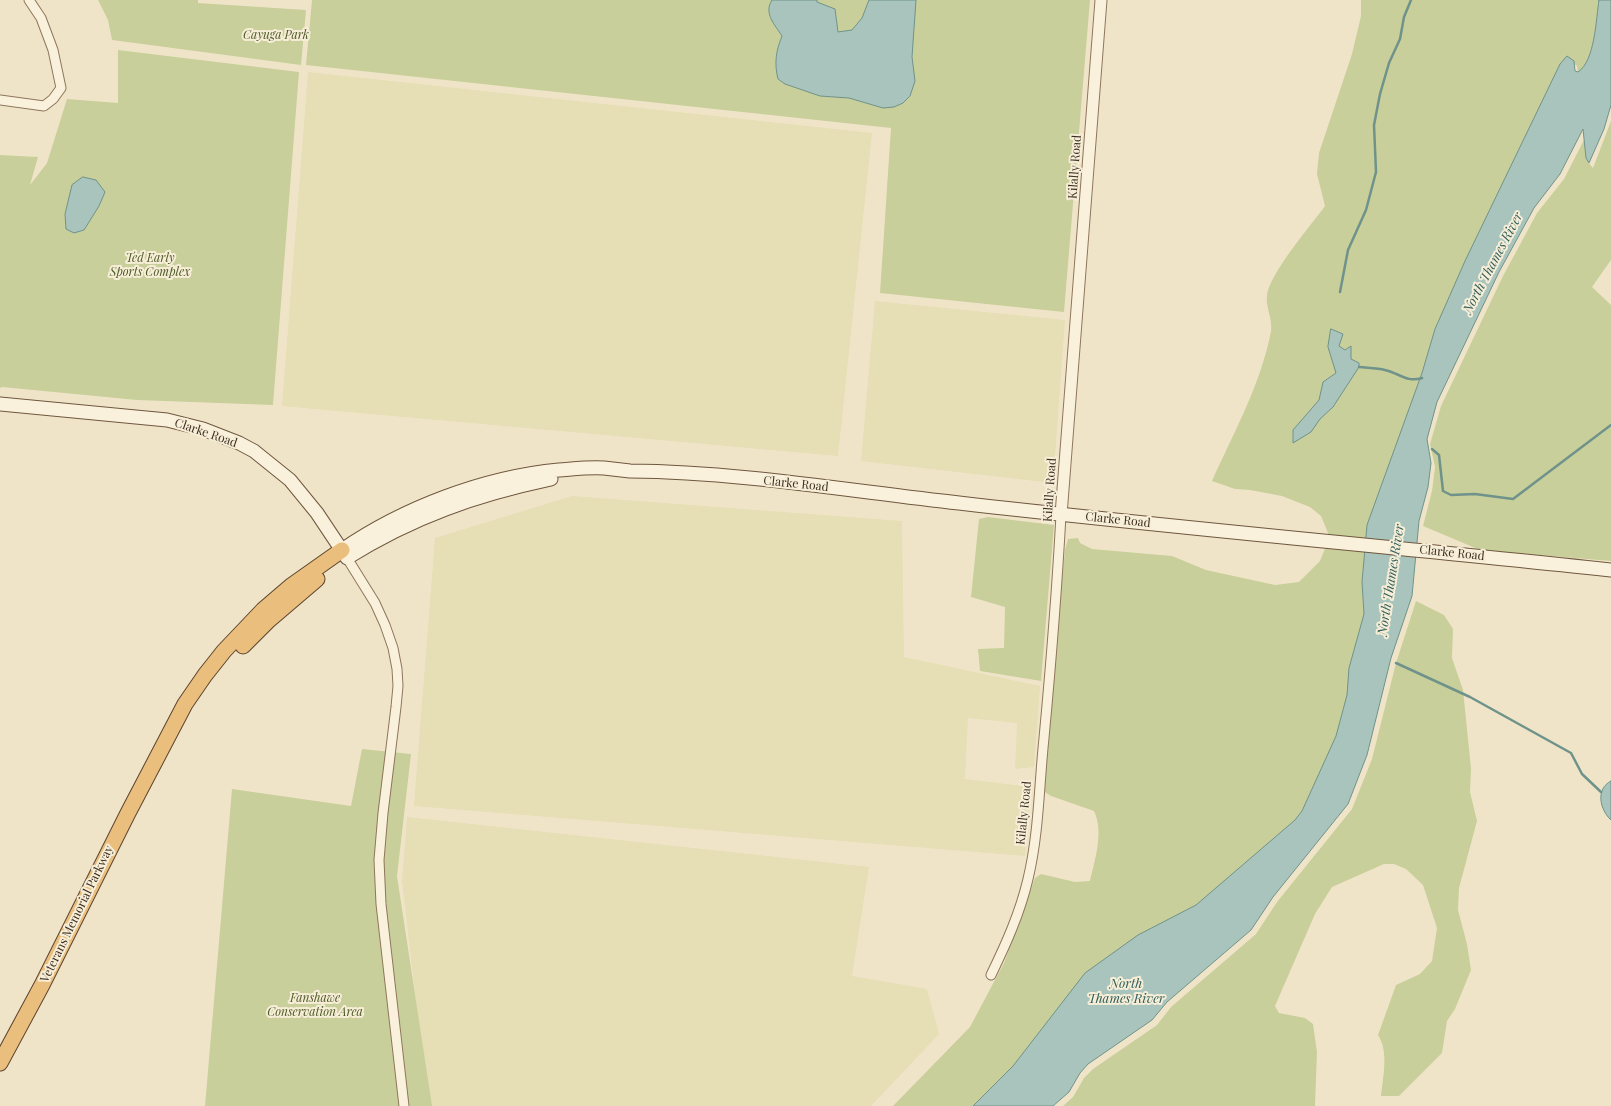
<!DOCTYPE html>
<html>
<head>
<meta charset="utf-8">
<style>
	body { margin:0 }
	canvas { display:block; background:#f0e4c8 }
</style>
</head>
<body>
<canvas width="1611" height="1106"></canvas>
<script>
const ctx = document.querySelector('canvas').getContext('2d');
ctx.lineJoin = 'round';
function paint(path, color) { ctx.fillStyle = color; ctx.fill(path, 'evenodd'); }
function strokePath(path, color, width, dash) { ctx.strokeStyle = color; ctx.lineWidth = width; ctx.lineCap = dash ? 'butt' : 'round'; ctx.setLineDash(dash || []); ctx.stroke(path); }
function write(font, color, halo, rows, align = 'center') {
  ctx.font = font + ' "Playfair Display",serif'; ctx.lineWidth = 4; ctx.setLineDash([]); ctx.textBaseline = 'middle'; ctx.strokeStyle = halo; ctx.fillStyle = color; for (const [text, x, y, turn = 0] of rows) {
    ctx.save(); ctx.translate(x, y); ctx.rotate((+turn || 0) * Math.PI / 180); ctx.textAlign = isNaN(turn) ? turn : align; if (halo) ctx.strokeText(text, 0, 0); ctx.fillText(text, 0, 0); ctx.restore();
  }
}
paint(new Path2D(`
	M 308,72 L 872,133 L 838,456 L 282,406 Z
	M 875,301 L 1065,320 L 1053,483 L 861,461 Z
	M 572,496 L 902,521 L 904,657 L 1040,686 L 1034,767 L 1015,769 L 1017,723 L 968,718 L 965,779 L 1031,787 L 1025,856 L 414,806 L 435,538 Z
	M 407,817 L 869,867 L 852,976 L 927,989 L 939,1034 L 871,1106 L 428,1106 L 402,881 Z`), '#e6deb5');
paint(new Path2D(`
	M 98,0 L 198,0 L 198,3 L 306,10 L 301,65 L 112,40 L 108,20 Z
	M 312,0 L 1090,0 L 1064,312 L 880,293 L 891,128 L 306,65 Z
	M 1361,0 L 1602,0 L 1587,72 L 1578,75 L 1577,66 L 1570,60 L 1467,265 L 1367,618 L 1349,698 L 1338,740 L 1305,814 L 979,1106 L 893,1106 L 970,1027 L 1004,963 L 1035,878 L 1041,874 L 1075,882 L 1090,881 C 1095,859 1104,832 1094,811 L 1051,796 L 1040,789 L 1053,697 L 1051,683 L 1065,550 L 1068,539 L 1078,538 L 1080,543 L 1092,549 L 1172,556 L 1206,570 L 1275,585 L 1299,582 L 1320,561 L 1326,546 L 1328,533 L 1321,516 L 1310,507 L 1282,496 L 1250,490 L 1235,489 L 1212,481 C 1234,432 1261,384 1271,331 C 1273,319 1265,306 1267,295 C 1270,273 1311,225 1325,206 L 1317,174 L 1319,153 L 1352,54 L 1361,16 Z
	M 118,50 L 299,72 L 273,405 L 137,400 L 2,387 L 0,388 L 0,155 L 38,157 L 30,185 L 47,163 L 67,99 L 118,103 Z
	M 1611,121 L 1611,260 L 1592,287 L 1611,305 L 1611,561 L 1480,550 L 1423,526 L 1432,491 L 1435,467 L 1430,444 L 1441,406 L 1503,276 L 1537,213 L 1564,179 L 1587,134 L 1588,162 L 1593,168 Z
	M 988,517 L 1054,525 L 1041,681 L 980,671 L 978,649 L 1004,648 L 1005,607 L 971,597 L 979,519 Z
	M 1416,601 L 1444,615 L 1453,629 L 1452,658 L 1463,690 L 1471,768 L 1470,792 L 1477,821 L 1459,888 L 1458,910 L 1467,944 L 1471,970 L 1455,1009 L 1447,1021 L 1442,1053 L 1399,1096 L 1381,1096 C 1383,1077 1389,1052 1378,1035 L 1396,985 L 1420,974 L 1432,961 L 1437,928 L 1423,885 L 1406,869 L 1394,864 L 1384,864 L 1332,887 L 1315,914 L 1275,1006 L 1279,1013 L 1305,1018 L 1313,1024 L 1317,1052 L 1315,1106 L 1063,1106 L 1073,1097 L 1084,1078 L 1093,1069 L 1157,1025 L 1171,1007 L 1256,934 L 1277,902 L 1352,809 L 1372,759 L 1396,663 Z
	M 362,749 L 411,754 L 397,876 L 432,1106 L 205,1106 L 232,789 L 351,806 Z`), '#c9cf9b');
const water = new Path2D(`
	M 772,0 L 817,0 L 817,2 L 835,9 L 838,32 L 852,30 L 862,18 L 869,0 L 916,0 L 912,57 L 915,81 L 910,96 L 903,103 L 894,107 L 883,108 L 849,98 L 820,96 L 785,84 L 778,79 C 774,63 776,51 782,36 C 775,25 763,13 772,0 Z
	M 1599,0 L 1611,0 L 1611,105 L 1604,129 L 1589,163 L 1586,158 L 1583,129 L 1560,174 L 1534,208 L 1499,272 L 1437,402 L 1427,439 L 1431,463 L 1428,487 L 1419,521 L 1412,596 L 1391,658 L 1367,755 L 1348,804 L 1273,897 L 1251,930 L 1167,1002 L 1152,1020 L 1088,1064 L 1080,1073 L 1069,1092 L 1053,1106 L 973,1106 L 1013,1066 L 1085,973 L 1138,935 L 1196,905 L 1295,820 L 1302,811 L 1336,736 L 1347,695 L 1349,668 L 1364,614 L 1362,582 L 1367,525 L 1422,373 L 1435,329 L 1465,261 L 1560,64 L 1567,56 L 1574,61 L 1575,71 L 1578,72 C 1595,61 1596,19 1599,0 Z
	M 83,177 L 96,180 L 105,192 L 99,206 L 84,230 L 74,233 L 66,229 L 65,214 L 72,185 Z
	M 1331,329 L 1343,334 L 1339,346 L 1345,350 L 1351,346 L 1351,359 L 1359,363 L 1359,367 L 1333,407 L 1320,419 L 1311,432 L 1293,443 L 1293,430 L 1319,400 L 1323,382 L 1336,373 L 1328,347 Z
	M 1611,781 L 1611,820 C 1600,810 1595,789 1611,781 Z`);
paint(water, '#a9c4bc');
strokePath(water, '#6f938a', 1);
strokePath(new Path2D(`
	M 1340,292 L 1348,250 L 1366,210 L 1376,172 L 1374,125 L 1380,94 L 1389,63 L 1400,39 L 1404,17 L 1411,0
	M 1359,367 C 1368,368 1377,368 1385,370 C 1399,373 1407,383 1422,378
	M 1432,449 L 1439,455 L 1443,491 L 1451,495 L 1475,494 L 1513,499 L 1611,425
	M 1396,663 L 1470,697 L 1571,753 L 1582,774 L 1601,792`), '#6f938a', 2.5);
const minor = new Path2D(`
	M 0,100 L 44,106 L 53,99 L 61,88 L 53,50 L 41,18 L 29,0
	M 347,558 L 375,603 L 385,625 L 393,648 L 397,669 L 398,686 L 396,707 L 383,813 L 379,860 L 381,904 L 404,1106
	M 991,975 C 1006,944 1020,913 1028,879 C 1039,833 1039,785 1044,738 C 1051,663 1057,589 1061,515`);
const tertiary = new Path2D(`
	M 1061,515 L 1101,0`);
const secondary = new Path2D(`
	M 0,404 L 167,420 L 203,429 L 239,443 L 254,451 L 290,480 L 317,513 L 347,558 C 412,517 476,495 551,479
	M 342,550 C 403,508 484,477 559,470 C 573,469 589,467 604,468 C 613,469 621,470 630,471 C 740,472 850,491 959,503 C 1176,528 1394,547 1611,570`);
const trunk = new Path2D(`
	M 243,646 L 269,620 L 317,579
	M 0,1063 L 42,985 L 128,813 L 185,704 L 205,675 L 224,651 L 263,610 L 291,586 L 342,550`);
strokePath(minor, '#8d765c', 11);
strokePath(tertiary, '#8d765c', 13);
strokePath(secondary, '#6f573f', 15);
strokePath(trunk, '#5b4430', 17);
strokePath(minor, '#faf1dc', 9);
strokePath(tertiary, '#faf1dc', 11);
strokePath(secondary, '#faf1dc', 13);
strokePath(trunk, '#eabe7c', 15);
write('italic 12px', '#4d5a26', '#f7eed8', [
	["Cayuga Park",276,35],
	["Ted Early",150,258],
	["Sports Complex",150,272],
	["Fanshawe",315,998],
	["Conservation Area",315,1012]
]);
write('12px', '#3d2e20', '#f7eed8', [
	["Kilally Road",1075,167,-86],
	["Clarke Road",206,433,19],
	["Clarke Road",796,484,6],
	["Kilally Road",1050,490,-86],
	["Clarke Road",1118,520,6],
	["Clarke Road",1452,553,6],
	["Kilally Road",1024,813,-84],
	["Veterans Memorial Parkway",77,914,-64]
]);
write('italic 13px', '#2f5d5a', '#f7eed8', [
	["North Thames River",1493,263,-62],
	["North Thames River",1391,580,-81],
	["North",1126,984],
	["Thames River",1126,999]
]);
</script>
</body>
</html>
